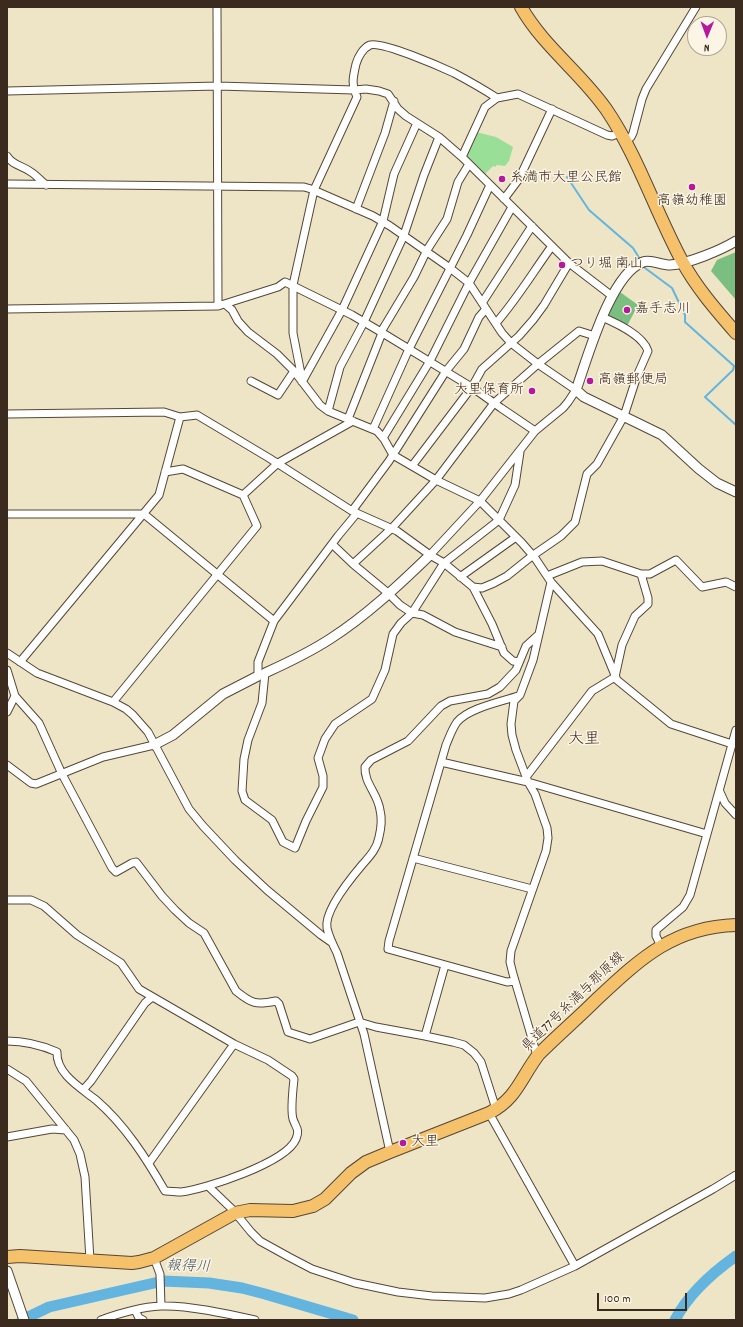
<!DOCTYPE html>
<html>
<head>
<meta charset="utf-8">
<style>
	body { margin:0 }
	#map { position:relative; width:743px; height:1327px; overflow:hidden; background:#ede5c5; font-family:Dekko,sans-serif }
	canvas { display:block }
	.frame { position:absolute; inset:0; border:8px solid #3b2a1e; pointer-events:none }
	.north { position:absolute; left:687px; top:16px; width:40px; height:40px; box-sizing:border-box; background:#fcf5e5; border:1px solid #afa495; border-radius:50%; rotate:181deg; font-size:11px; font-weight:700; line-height:16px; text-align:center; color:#3b2a1e }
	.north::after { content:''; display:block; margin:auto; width:14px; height:18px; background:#b5179e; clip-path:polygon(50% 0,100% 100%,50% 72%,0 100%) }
	.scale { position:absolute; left:597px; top:1293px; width:90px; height:18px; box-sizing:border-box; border:2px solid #3b2a1e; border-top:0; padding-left:5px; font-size:12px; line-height:14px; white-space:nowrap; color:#3b2a1e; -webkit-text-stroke:3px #fcf5e5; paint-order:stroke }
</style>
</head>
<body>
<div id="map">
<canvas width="743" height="1327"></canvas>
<div class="frame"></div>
<div class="north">N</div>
<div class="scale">100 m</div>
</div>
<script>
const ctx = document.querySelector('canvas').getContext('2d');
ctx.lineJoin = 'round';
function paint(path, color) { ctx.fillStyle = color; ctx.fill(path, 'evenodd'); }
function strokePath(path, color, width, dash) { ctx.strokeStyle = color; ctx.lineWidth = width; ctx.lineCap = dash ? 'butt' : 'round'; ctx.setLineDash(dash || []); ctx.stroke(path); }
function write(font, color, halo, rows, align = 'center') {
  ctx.font = font + ' Dekko,"Klee One",sans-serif'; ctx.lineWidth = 3; ctx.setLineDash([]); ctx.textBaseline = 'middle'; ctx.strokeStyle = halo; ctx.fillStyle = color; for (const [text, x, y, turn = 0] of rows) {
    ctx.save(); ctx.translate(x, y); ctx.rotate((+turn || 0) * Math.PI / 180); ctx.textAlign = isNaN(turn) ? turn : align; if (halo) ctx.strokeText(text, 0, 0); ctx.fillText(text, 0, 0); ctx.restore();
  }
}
paint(new Path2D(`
	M 476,132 L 496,137 L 513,147 L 509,161 L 505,166 L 497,165 L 495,167 L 493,166 L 485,174 L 480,171 L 465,156 Z`), '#99df98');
paint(new Path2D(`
	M 736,252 L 736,300 L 711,271 L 717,260 Z
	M 620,292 L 638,305 L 627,326 L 607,316 Z`), '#7abe80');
strokePath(new Path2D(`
	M 567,177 L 589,210 L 633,248 L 641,261
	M 643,265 L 645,268 L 672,288 L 685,315 L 685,322 L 734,366 L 733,370 L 705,397 L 736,425`), '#63b4de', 2);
strokePath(new Path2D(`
	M 22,1320 L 49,1307 L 163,1281 L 209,1283 L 242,1288 L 265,1294 L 353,1320
	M 675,1320 C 689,1293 712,1273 736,1256`), '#63b4de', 11);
const minor = new Path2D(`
	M 217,7 L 218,306
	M 7,91 L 218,86 L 354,90 L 366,89 L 379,91 L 388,94 L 398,109 L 406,116 L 439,137 L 462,157 L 569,263 L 612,296
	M 625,141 L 631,137 L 633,133 L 642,99 L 646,89 L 696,7
	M 7,156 C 13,166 22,165 31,172 C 36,175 41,181 46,185
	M 462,157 L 485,107 L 497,98 L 518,94 L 607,135 L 612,136 L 620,133
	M 7,184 L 304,187 L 311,189 L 373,216 L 390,226 L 450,268 L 469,283 L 502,333 L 511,343 L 538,364 L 576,390 L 568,402 L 563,408 L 535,431 L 480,501 L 430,555
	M 504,199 L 519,179 L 552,109
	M 356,209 L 385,133 L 394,101
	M 482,303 L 532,226
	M 225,304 L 232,310 L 238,321 L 248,332 L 277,354 L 294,371 L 320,405 L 328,411 L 377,431 L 384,439 L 393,455 L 436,480 L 480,501 L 522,543 L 535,558 L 551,582 L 598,634 L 617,680 L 671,724 L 732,744
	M 7,309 L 218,306 L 278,287 L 285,282 L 352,315 L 381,332 L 473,388 L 501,408 L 535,431
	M 496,323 C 517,299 533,272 552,246
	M 381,332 L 414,277 L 427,250 L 447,219 L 458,182 L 469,164
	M 302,379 L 293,333 L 293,285 L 314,190 L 357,97 C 351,83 353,78 356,64 C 358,57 363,48 370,45 C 382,41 441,67 454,73 C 469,81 483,89 497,98
	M 251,381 L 278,395 L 294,371
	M 302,382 L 342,310 L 383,221 L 394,174 L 417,123
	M 328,411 L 340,367 L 364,322 L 404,235 L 424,175 L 439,137
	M 7,414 L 164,412 L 180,417 L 197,415 L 269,458 L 352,511 L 397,531 L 430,555 L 444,563 L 473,587 L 492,624 L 504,653 L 513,661 L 519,662
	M 348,419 L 382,333
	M 373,429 L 409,349 L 467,235 L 490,185
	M 383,438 L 430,361 L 469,283 L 512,207
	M 412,466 L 472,387 L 482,369 L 519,336 L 533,320 L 544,305 L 569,263
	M 165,472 L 183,469 L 243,495
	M 352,511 L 389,461 L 446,371 L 464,349 L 479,317 L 486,309
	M 357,513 L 338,536 L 274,621 L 258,662 L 258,676 L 265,673 L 262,703 L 248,740 L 244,759 L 242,791 L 245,800 L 272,820 L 283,842 L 295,848 L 306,821 L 323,787 L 323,776 L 318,758 L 325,739 L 335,724 L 372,699 L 385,670 L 393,634 L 401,623 L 412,613 L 423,615 L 455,632 L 502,647
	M 7,514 L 144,514 L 274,621
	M 332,544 L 353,564 L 388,593 L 400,605 L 412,613 L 444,563 L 499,520 L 515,485 L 520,452
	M 353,564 L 392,528 L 436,480 L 494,403 L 538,364 L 579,331 L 595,336
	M 641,574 L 650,574 L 676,560 L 702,587 L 726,582 L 736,587
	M 460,577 L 516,537
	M 473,587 L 482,588 L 494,583 L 507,576 L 532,556 L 561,536 L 575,522 L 587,474 L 597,464 L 624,416 L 637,376 L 648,351 C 643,335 616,323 602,317
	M 7,653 L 37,673 L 113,702 L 126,709 L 133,715 L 148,732 L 189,809 L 203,826 L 235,860 L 267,890 L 321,935 L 331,942
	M 20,662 L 159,495 L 180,417
	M 7,670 L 15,696 L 39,723 L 62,774 L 112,868 L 116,872 L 132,863 L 136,862 L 162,896 L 175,910 L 189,923 L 204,933 L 236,991 C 252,1004 256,1005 276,1001 L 279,1004 L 288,1032 L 310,1039 L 359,1022 L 376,1027 L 425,1036 L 453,1042 L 464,1045 L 474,1053 L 481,1062 L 496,1109
	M 113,702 L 257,526 L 243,495 L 278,463 L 353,421
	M 7,712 L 15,696
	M 441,762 L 528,782 L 707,834
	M 7,765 L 31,783 L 36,784 L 103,757 L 154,745
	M 526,777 L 592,691 L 615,677 L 622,645 L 635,616 L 648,604 L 648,598 L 641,574 L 602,561 L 582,562 L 547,576
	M 720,792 L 725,803 L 736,815
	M 413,858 L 532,889
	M 7,900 L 31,900 L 44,906 L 77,935 L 121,963 L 139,989 L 234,1044 L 268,1060 L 292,1076 L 294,1079 C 293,1088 291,1112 293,1119 C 296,1128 300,1129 296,1139 C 286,1163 205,1189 181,1192 C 176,1192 170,1191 165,1191 C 146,1158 125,1125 96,1100 C 81,1088 56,1074 57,1052 C 41,1045 25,1041 7,1041
	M 661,946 L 656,936 L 656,930 L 683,907 L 690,895 L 736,730
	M 515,981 L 507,982 L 388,949 L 389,941 L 446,745 C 449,738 452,729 457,722 C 469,708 500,702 518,696
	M 425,1036 L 445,965
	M 539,1054 L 536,1052 L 513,974 L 510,962 L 511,951 L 546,851 L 548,838 L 547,828 L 535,794 L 528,782 L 516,750 L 512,735 L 511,724 L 514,701 L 520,695 L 533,660 L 551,582
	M 7,1069 L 26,1081 L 74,1140 L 80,1154 L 85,1177 L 90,1260
	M 83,1090 L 91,1081 L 145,1003 L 152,997
	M 489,1113 L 575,1266
	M 7,1137 L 52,1129 L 66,1130
	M 390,1152 L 364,1034 L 337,953 C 333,945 329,937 327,928 C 324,911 351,878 362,865 C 369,857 377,849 379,837 C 381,829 382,818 380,810 C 378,794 364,783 365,767 L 371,760 L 408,741 L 441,706 L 450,701 L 488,694 L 500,687 L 516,670 L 526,646 L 538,635
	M 149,1163 L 234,1044
	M 208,1186 L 233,1210 L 251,1232 L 260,1241 L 289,1257 L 312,1269 L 355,1283 L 398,1292 L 432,1296 L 485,1298 L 509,1294 L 521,1290 L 575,1266 L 713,1189 L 736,1175
	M 154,1258 L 160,1274 L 161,1306
	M 135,1310 L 139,1318 L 143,1320
	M 101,1320 C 120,1313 140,1307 161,1306 C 188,1305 228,1314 255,1320`);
const tertiary = new Path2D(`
	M 736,241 C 721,250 688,264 670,265 C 661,265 651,259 643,262 C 610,274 587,360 576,390 L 584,397 L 662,435 L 699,469 L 717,483 L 736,492
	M 265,673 C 287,663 310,652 330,639 C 366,616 399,585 430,555
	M 154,745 L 173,735 L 223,694 L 258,676
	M 7,1271 L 24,1320`);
const primary = new Path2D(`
	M 521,7 C 543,46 580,72 606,109 C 638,156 655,211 682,261 C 696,287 716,310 736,333
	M 7,1257 L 20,1256 L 132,1263 L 139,1262 L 154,1258 L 235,1213 L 250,1210 L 293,1211 L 313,1206 L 325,1199 L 351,1173 L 366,1162 L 390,1152 L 489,1113 C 517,1099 521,1077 539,1054 C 558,1035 578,1018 597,999 C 640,959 673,927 736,925`);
strokePath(minor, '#564637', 9);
strokePath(tertiary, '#564637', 11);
strokePath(primary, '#564637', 14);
strokePath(minor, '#fff', 7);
strokePath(tertiary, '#fff', 9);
strokePath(primary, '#f5c16b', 12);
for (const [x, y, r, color] of [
	[502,179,4,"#b5179e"],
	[692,187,4,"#b5179e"],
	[562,265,4,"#b5179e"],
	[627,310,4,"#b5179e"],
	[590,381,4,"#b5179e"],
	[532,391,4,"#b5179e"],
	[403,1143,4,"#b5179e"]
]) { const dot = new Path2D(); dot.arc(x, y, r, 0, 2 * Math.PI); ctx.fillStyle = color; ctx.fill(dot); strokePath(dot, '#fcf5e5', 1.5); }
write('14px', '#3b2a1e', '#fcf5e5', [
	["糸満市大里公民館",510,179],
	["高嶺幼稚園",692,202,"center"],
	["つり堀 南山",570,265],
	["嘉手志川",635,310],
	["高嶺郵便局",598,381],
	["大里保育所",524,391,"right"],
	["大里",411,1143]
], 'left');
write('14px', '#3b2a1e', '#fcf5e5', [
	["県道77号糸満与那原線",574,1003,-44]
]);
write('italic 15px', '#495a61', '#fcf5e5', [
	["報得川",188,1268,2]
]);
write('16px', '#3b2a1e', '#fcf5e5', [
	["大里",584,741]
]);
</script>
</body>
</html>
